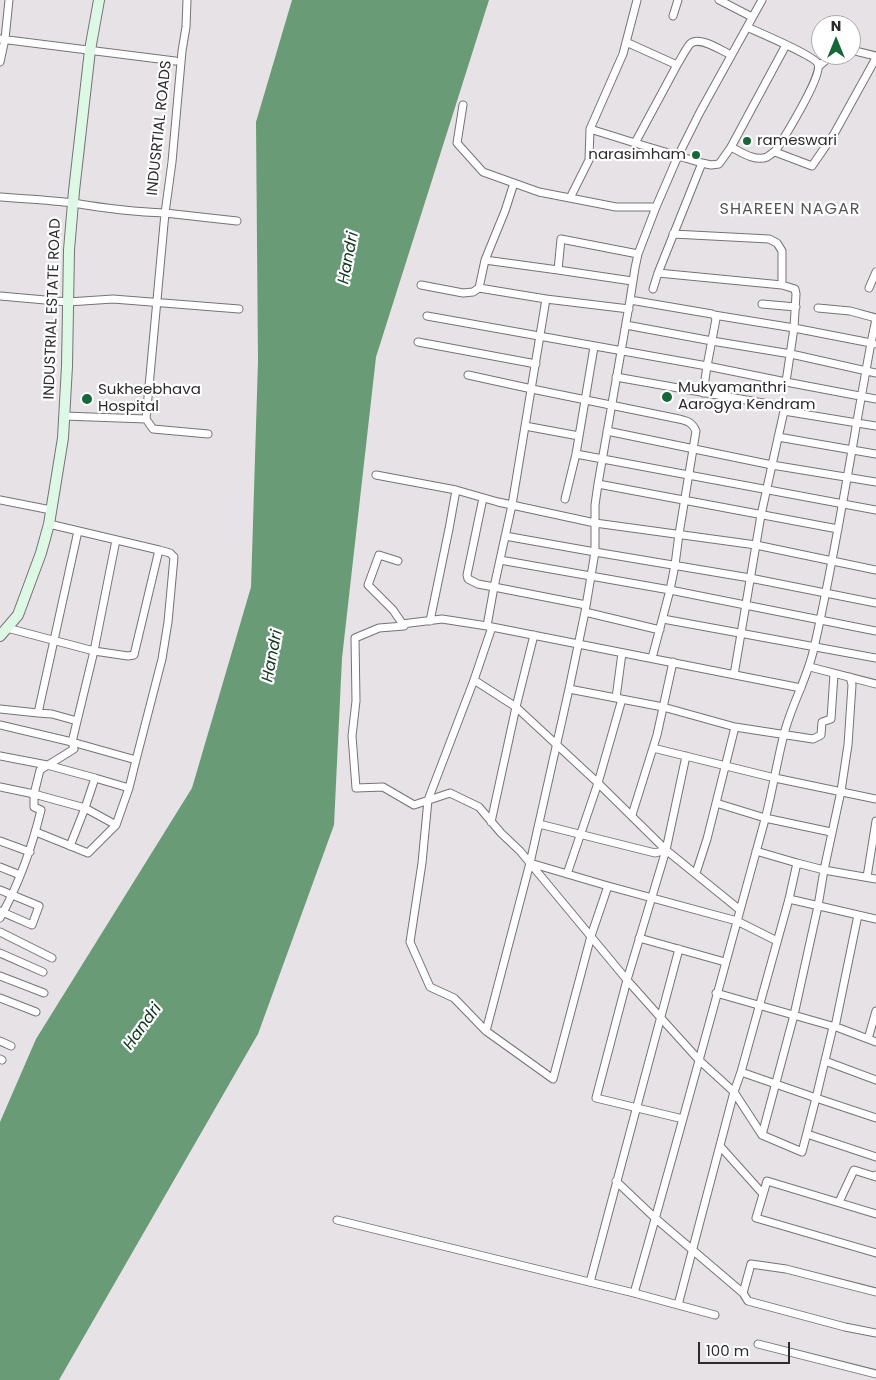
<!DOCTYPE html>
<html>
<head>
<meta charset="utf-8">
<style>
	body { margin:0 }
	#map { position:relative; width:876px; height:1380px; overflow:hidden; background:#e6e2e6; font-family:Poppins,sans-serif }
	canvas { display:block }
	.north { position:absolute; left:811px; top:15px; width:50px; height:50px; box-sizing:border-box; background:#fff; border:1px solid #abaaab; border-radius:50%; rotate:0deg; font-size:14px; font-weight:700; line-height:20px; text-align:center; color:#2c2a2c }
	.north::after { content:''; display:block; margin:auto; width:18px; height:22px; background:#166838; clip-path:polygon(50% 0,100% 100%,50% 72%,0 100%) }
	.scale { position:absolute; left:698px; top:1342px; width:92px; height:22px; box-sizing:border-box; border:2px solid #2c2a2c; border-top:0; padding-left:6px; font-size:15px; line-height:18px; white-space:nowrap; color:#2c2a2c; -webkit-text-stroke:4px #fff; paint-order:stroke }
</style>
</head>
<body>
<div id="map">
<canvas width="876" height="1380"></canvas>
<div class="north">N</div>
<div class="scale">100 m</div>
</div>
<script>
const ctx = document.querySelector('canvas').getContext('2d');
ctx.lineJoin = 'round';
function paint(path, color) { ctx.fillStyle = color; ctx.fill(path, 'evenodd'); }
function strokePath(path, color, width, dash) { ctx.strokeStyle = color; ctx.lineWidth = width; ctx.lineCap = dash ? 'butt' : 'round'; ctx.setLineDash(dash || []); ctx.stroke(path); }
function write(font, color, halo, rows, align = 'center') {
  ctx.font = font + ' Poppins,sans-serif'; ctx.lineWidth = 4.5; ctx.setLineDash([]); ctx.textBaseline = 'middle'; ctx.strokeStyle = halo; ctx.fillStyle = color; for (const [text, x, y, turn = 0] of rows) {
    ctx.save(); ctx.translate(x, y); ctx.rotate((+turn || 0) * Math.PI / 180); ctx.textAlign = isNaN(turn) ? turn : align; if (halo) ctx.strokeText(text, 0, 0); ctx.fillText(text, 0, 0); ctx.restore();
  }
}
paint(new Path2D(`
	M 292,0 L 489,0 L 376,357 L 342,658 L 334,825 L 258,1034 L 59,1380 L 0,1380 L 0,1122 L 36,1039 L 192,788 L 251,587 L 258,361 L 256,122 Z`), '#689b76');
const minor = new Path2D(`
	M 719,0 L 752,17
	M 673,16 L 678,0
	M 0,39 L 175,61
	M 851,50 L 876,56
	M 0,62 L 5,39 L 9,0
	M 677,65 C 681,59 685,50 690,44 C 699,35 722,51 731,55
	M 819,66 L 832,55
	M 463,105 L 457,143 L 483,172 L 539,192 L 616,207 L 656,207 L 678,156 L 700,112 L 762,0
	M 590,129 L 635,143 L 677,65 L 626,42
	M 635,143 L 702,163
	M 731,147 L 786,45
	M 775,152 L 812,166 L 834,134 L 876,58
	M 514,183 L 505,211 L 485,260 L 558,270
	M 0,197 C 24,199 49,200 73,203 C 103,208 134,212 165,213 L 172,162 L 182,51 L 186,27 L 187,0
	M 570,198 L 589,160 L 590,129 L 623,54 L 637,0
	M 673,234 L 769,239 L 777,243 L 782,251 L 782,285
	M 485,260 L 479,288 L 546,299 L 629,309
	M 658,273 L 702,163 L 711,165 L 719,164 L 731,147 C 741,152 755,162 767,157 C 770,155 774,152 776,150 C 784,138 823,75 818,64 C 815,56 758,32 747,27
	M 632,281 L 558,270 L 561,239 L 638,254
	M 421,285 L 463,293 L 473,292 L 479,288
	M 869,288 L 876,272
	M 653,289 L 658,273 L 782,285 L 795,289 L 796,294 L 794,328 L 714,315
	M 0,296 L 68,302 L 113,299 L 239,309
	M 546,299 L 512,505 L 494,587 L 586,605
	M 630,300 L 712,314 L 714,315 L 716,319 L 707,366 L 786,382
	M 762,304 L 796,307
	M 818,308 L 850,311 L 876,318
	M 427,316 L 707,366 L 703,393
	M 626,325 L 712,341 L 791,354 L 876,373
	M 418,342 L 536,364
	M 874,344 L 871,343 L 876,319
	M 468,375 L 532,389 L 679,419 C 687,421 692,422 696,431 L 679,534 L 675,565 L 670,590 L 652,658
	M 784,411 L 876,426
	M 64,416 L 146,419 L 165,213 L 237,221
	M 146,419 L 153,429 L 208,434
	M 525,426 L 579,436
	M 607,431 L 772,465 L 784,411 L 783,408 L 780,406 L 616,377
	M 778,437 L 876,454
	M 576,454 L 876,510
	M 376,475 L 456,490 L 498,502 L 595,523 L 756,545 L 876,570
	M 598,484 L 838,529
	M 483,498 L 467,575 L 468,579 L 478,584 L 494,587 L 487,626
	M 565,499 L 576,454 L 594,347
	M 0,500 L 51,510
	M 505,536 L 595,552 L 750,578 L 876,603
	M 500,560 L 670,590 L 876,631
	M 398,561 L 379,555 L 368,585 L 393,610 L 404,626 L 379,628 L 355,638 L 356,701 L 352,736 L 356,788 L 383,787 L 414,805 L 450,793 L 479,807 L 501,833 L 520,851 L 627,980 L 660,1017 L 699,1060 L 734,1092 L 762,1135
	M 585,612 L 660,630
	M 663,619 L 876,658
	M 430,621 L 449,529 L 456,490
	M 402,624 L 442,619 L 487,626 L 801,688
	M 492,627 L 474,680 L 516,707 L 598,783 L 666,850 L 740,910
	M 7,628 L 94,651 L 116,540
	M 810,667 L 876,684
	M 734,675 L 761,515 L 772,465 L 876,482
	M 850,677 L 852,685 L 848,745 L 841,791 L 824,870 L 818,906 L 794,1015 L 762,1135 L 802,1152 L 816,1098 L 876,1118
	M 474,680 L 428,800 L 422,863 L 410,942 L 430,987 L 454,998 L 486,1031
	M 569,689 L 663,707 L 735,727
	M 616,698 L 622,653
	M 0,709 L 38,713 L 78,531
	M 38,713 L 52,714 L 77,721
	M 0,725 L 72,742 L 136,760 L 162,659 L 168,622 L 174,557 L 170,553 L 159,550
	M 653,748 L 775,778 L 876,799
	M 0,756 L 47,765 L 95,778 L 85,808 L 34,794 L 0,787
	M 95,778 L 129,788 L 136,760
	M 716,803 L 765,818 L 831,832
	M 632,815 L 657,735 L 673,662
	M 491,822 L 516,707 L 534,635
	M 539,824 L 655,853 L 666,850
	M 36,832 L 88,853 L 116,825
	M 0,841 L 30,852
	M 70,846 L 85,808 L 116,825 L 129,788
	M 756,851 L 797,863 L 824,870 L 876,879
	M 530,863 L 608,886 L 737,921 L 777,941
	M 0,867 L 20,875
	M 696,873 L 707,839 L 735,727 L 813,739 L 821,735 L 822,722 L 831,719 L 834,674
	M 567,874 L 598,783 L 622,699
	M 867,877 L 876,821
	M 608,886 L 591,936 L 553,1079 L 486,1031 L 530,863 L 569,689 L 585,612 L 595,552 L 595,505 L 598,484 L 630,300 L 635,268 L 638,254 L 656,207
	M 0,890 L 39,906 L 32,925 L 0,911
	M 789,899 L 876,919
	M 0,918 C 19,884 32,847 41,810 L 34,807 L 34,794 L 40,770 L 74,749 L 72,742 L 94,651 L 128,656 L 134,655 L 159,550 L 49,524
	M 0,932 L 52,958
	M 639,938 L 725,962
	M 0,953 L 43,972
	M 0,976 L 44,993
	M 716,993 L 839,1028 L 876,1042
	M 0,998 L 36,1012
	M 835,1027 L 858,915
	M 868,1039 L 876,1011
	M 0,1041 L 11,1046
	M 0,1059 L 2,1060
	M 825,1061 L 876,1080
	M 741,1072 L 816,1098 L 833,1027
	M 683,1119 L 596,1098 L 627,980 L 666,850 L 686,756
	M 807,1134 L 876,1157
	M 720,1146 L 763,1194
	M 616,1181 L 655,1218 L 743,1293 L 748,1301 L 845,1327 L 876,1333
	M 839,1202 L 854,1170 L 876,1177 L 876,1175
	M 876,1214 L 767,1181 L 756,1218 L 876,1253
	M 337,1220 L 634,1293 L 715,1315
	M 590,1282 L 679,949
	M 634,1293 C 679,1137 721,979 764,823 C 773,791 777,758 786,727 C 794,700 808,676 814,648 C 837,547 852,445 871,343 L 794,328 L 786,382 L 876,399
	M 743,1293 L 751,1264 L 786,1269 L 876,1292
	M 678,1305 L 734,1092 L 741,1072 L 789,899 L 797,863
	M 758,1344 L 876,1374`);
const secondary = new Path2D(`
	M 0,636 L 18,615 L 41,553 L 49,524 L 63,438 L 67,366 L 69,250 L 74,191 L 90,50 L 99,0`);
strokePath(minor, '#767377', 9);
strokePath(secondary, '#767377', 12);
strokePath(minor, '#fff', 7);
strokePath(secondary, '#ddf8e5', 10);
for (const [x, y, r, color] of [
	[747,141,5,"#166838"],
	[696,155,5,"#166838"],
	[667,397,6,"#166838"],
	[87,399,6,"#166838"]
]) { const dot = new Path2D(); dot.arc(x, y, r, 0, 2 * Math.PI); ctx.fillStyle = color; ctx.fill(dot); strokePath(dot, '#fff', 2); }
write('15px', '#2c2a2c', '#fff', [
	["INDUSRTIAL ROADS",160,128,-84],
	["INDUSTRIAL ESTATE ROAD",53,309,-88]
]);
write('15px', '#2c2a2c', '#fff', [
	["rameswari",757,141],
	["narasimham",686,155,"right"],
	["Mukyamanthri",678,388],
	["Aarogya Kendram",678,405],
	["Sukheebhava",98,390],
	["Hospital",98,407]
], 'left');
ctx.letterSpacing = '1px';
write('16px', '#575458', '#fff', [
	["SHAREEN NAGAR",790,210]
]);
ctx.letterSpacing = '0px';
write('italic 16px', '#0b351b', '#fff', [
	["Handri",349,258,-79],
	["Handri",273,656,-79],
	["Handri",143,1027,-54]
]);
</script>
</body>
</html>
